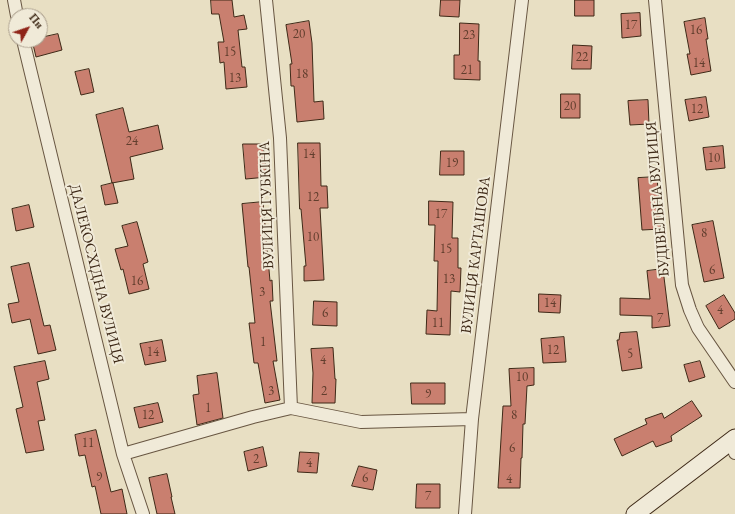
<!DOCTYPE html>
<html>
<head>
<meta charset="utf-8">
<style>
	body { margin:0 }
	#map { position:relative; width:735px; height:514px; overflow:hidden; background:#e8dfc3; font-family:"EB Garamond",serif }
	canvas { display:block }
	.north { position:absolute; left:8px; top:8px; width:40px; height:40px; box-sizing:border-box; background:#f0ead8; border:1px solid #a99d8b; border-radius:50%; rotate:50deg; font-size:11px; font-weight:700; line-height:16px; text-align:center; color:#3e2917 }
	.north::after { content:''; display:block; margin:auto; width:14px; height:18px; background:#8f2418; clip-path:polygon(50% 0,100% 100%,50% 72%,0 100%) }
</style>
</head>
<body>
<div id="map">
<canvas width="735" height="514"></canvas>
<div class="north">Пн</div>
</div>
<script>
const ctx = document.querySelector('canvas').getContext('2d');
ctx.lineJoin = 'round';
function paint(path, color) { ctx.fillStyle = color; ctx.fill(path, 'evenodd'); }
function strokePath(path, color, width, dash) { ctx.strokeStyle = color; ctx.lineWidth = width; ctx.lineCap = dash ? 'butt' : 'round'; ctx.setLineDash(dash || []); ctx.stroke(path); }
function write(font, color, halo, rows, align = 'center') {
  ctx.font = font + ' "EB Garamond",serif'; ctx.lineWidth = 4; ctx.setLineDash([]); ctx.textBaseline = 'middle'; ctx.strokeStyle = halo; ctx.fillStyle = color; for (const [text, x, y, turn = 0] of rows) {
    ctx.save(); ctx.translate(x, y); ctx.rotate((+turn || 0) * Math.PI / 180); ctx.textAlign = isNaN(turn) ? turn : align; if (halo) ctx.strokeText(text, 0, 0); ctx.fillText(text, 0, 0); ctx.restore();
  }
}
const building = new Path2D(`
	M 211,0 L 232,0 L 234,17 L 244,15 L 247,29 L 238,30 L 242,67 L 245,67 L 247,87 L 226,89 L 224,62 L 220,63 L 218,42 L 224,42 L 219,14 L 212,14 Z
	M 441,0 L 460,0 L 459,17 L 440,16 Z
	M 575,0 L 594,0 L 594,16 L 575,16 Z
	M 640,13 L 641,36 L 622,38 L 621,14 Z
	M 705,18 L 708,39 L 706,39 L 711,71 L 691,75 L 687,54 L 690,54 L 684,22 Z
	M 309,21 L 312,43 L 314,102 L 323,101 L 324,119 L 297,122 L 294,86 L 291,86 L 290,64 L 292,64 L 286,25 Z
	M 460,23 L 479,24 L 478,61 L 480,61 L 480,80 L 454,79 L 454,55 L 459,55 Z
	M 58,34 L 62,50 L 36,57 L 32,40 L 40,40 L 40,38 Z
	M 573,45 L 592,46 L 591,69 L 572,69 Z
	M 89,69 L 94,92 L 81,95 L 75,72 Z
	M 561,94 L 580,94 L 580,118 L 561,118 Z
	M 706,97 L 709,117 L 689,121 L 685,100 Z
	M 648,100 L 649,124 L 630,125 L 628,101 Z
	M 123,108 L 129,132 L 158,125 L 163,149 L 130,157 L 134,179 L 112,183 L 96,115 Z
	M 298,143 L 320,143 L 321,186 L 327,186 L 328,208 L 320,208 L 324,280 L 304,281 L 304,266 L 306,266 L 301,209 L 300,209 Z
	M 243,144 L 263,144 L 267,177 L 246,179 Z
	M 723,146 L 725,168 L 706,170 L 703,148 Z
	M 441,151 L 464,151 L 464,175 L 440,175 Z
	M 657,177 L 661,229 L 642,230 L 638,178 Z
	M 113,183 L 118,203 L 105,205 L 101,186 Z
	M 429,201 L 453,202 L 452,238 L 458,238 L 458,268 L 461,268 L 460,292 L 451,291 L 450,335 L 426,334 L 427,310 L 437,311 L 438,261 L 434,261 L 435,225 L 429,225 Z
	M 263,202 L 270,281 L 272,280 L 273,301 L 270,301 L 277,361 L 273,361 L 280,400 L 265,403 L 258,363 L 254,363 L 249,323 L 255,323 L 249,267 L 248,267 L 242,204 Z
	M 29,205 L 34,227 L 16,231 L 12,209 Z
	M 713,221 L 724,278 L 704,282 L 692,225 Z
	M 137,222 L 148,262 L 143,264 L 149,289 L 129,294 L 123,269 L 121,270 L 115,249 L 128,246 L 122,226 Z
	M 29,263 L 44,326 L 50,325 L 56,350 L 38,354 L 30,319 L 12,323 L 8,304 L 19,302 L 11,267 Z
	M 663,269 L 670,326 L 652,328 L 652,316 L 620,315 L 620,298 L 650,299 L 647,271 Z
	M 539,294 L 561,295 L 560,313 L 539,312 Z
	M 724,295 L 735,313 L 735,319 L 719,329 L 706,306 Z
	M 314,301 L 337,302 L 337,326 L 313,325 Z
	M 637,332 L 642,368 L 622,371 L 617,340 L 619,340 L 620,333 Z
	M 564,337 L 566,362 L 543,363 L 541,339 Z
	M 162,340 L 166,361 L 145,365 L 140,344 Z
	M 333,348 L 335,379 L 336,379 L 335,403 L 312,403 L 313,373 L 311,349 Z
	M 45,361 L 49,379 L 37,382 L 45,420 L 38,421 L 44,450 L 26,453 L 16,409 L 23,407 L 14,367 Z
	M 700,361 L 705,377 L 689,382 L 684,365 Z
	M 534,368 L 534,385 L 527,386 L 525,424 L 523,424 L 522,458 L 521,458 L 520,488 L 498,488 L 503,406 L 511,406 L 509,369 Z
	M 217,373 L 223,418 L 197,425 L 193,395 L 199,394 L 197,376 Z
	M 411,383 L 445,383 L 445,404 L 412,404 Z
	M 692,401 L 702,416 L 671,436 L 672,441 L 656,447 L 653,441 L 622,456 L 614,439 L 647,424 L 645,419 L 662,413 L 664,418 Z
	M 158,403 L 163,422 L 139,428 L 134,408 Z
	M 96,430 L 111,492 L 122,489 L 127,514 L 101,514 L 95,486 L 92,487 L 85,455 L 79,456 L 75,435 Z
	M 263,447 L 267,466 L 248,471 L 244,452 Z
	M 300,452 L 319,453 L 317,473 L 298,472 Z
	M 359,466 L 377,470 L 373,490 L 352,486 Z
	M 167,474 L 172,497 L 171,497 L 175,514 L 157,514 L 149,478 Z
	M 417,484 L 440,484 L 440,508 L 416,508 Z`);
paint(building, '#c97f6f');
strokePath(building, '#3e2917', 1);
const street = new Path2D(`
	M 14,0 L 17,16
	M 266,0 L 280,138 L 291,408
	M 655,0 L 682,285 L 690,310 L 698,328 L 735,382
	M 23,40 L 123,454 L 143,514
	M 733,440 L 735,453
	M 123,454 L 253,417 L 291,408 L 361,422 L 472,419
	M 465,514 L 472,419 L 522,0`);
const secondary = new Path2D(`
	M 635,514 L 735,438`);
strokePath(street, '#685642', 14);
strokePath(secondary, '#3e2917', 19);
strokePath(street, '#f0ead8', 12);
strokePath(secondary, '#f0ead8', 17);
write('13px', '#613e2d', null, [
	["17",631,25],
	["16",696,30],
	["20",299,34],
	["23",469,35],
	["15",230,52],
	["22",582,57],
	["14",699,63],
	["21",467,70],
	["18",302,74],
	["13",235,78],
	["20",570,106],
	["12",697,109],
	["24",132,141],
	["14",309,154],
	["10",714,158],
	["19",452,163],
	["12",313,197],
	["17",441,214],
	["8",704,233],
	["10",313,237],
	["15",446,249],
	["6",712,270],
	["13",449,279],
	["16",137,281],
	["3",262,292],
	["14",550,303],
	["4",720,310],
	["6",325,313],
	["7",660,318],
	["11",438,323],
	["1",263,342],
	["12",553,350],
	["14",153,352],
	["5",630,354],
	["4",323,360],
	["10",522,377],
	["3",271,391],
	["2",324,391],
	["9",428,394],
	["1",208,408],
	["12",148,415],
	["8",514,415],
	["11",88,443],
	["6",512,448],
	["2",256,459],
	["4",309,463],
	["9",99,477],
	["6",365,478],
	["4",509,479],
	["7",428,496]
]);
write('15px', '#3e2917', '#f0ead8', [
	["БУДІВЕЛЬНА ВУЛИЦЯ",658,199,-95],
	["ВУЛИЦЯ ГУБКІНА",267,205,-92],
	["ВУЛИЦЯ КАРТАШОВА",476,255,-83],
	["ДАЛЕКОСХІДНА ВУЛИЦЯ",96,274,76]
]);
</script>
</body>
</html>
